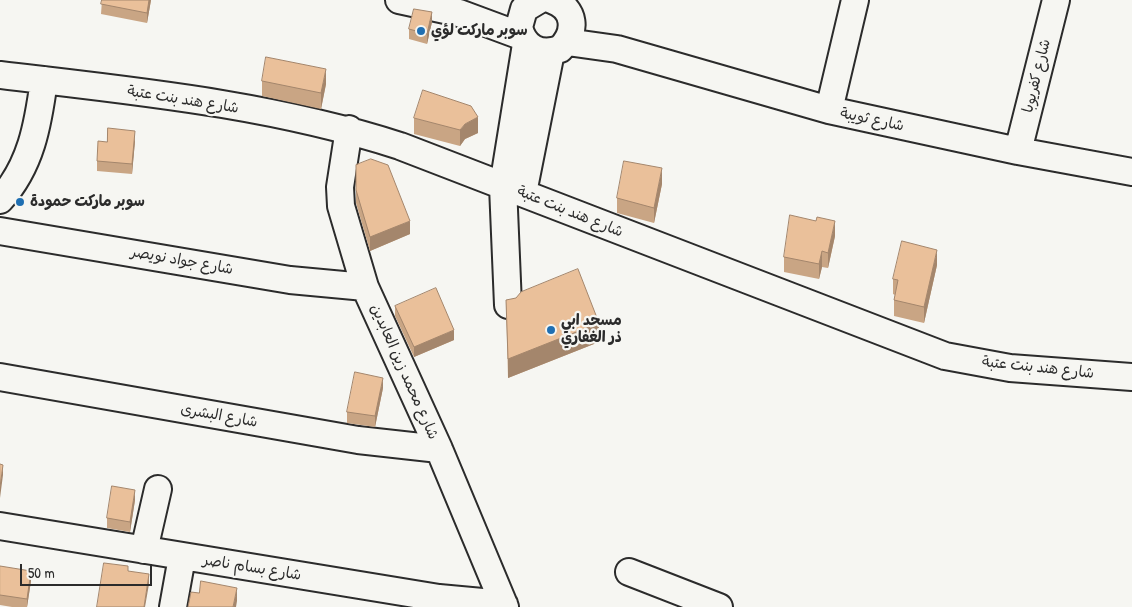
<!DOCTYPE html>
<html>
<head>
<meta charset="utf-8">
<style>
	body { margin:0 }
	#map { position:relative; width:1132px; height:607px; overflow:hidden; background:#f6f6f2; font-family:"Patrick Hand",sans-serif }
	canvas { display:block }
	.scale { position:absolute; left:20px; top:564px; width:132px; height:22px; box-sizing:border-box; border:2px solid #2b2b2b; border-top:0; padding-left:6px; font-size:15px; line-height:18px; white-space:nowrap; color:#2b2b2b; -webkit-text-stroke:4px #f6f6f2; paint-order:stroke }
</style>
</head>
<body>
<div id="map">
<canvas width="1132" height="607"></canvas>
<div class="scale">50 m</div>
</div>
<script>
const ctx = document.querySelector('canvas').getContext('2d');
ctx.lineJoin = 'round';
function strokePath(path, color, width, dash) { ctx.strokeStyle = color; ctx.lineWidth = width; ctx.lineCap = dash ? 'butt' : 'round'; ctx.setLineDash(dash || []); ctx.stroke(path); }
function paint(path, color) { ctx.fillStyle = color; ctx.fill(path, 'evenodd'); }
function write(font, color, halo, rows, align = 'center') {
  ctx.font = font + ' "Patrick Hand","Playpen Sans Arabic",sans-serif'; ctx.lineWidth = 4.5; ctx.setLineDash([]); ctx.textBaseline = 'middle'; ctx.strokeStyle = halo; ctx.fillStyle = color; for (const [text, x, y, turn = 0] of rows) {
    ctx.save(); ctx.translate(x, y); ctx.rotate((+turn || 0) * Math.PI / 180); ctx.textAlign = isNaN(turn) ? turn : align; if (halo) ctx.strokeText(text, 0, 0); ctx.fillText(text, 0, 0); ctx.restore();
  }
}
const minor = new Path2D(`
	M 399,0 L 459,13 L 521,36
	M 539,0 L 524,9 L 519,27 C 524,48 540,56 560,49 C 578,32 575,8 552,0
	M 567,42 L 617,49 L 829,110 L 1018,151 L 1132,172
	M 0,75 C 134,91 271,104 400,146 L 945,356 L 1010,368 L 1132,377
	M 829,110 L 855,0
	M 349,129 L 340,187 L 341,206 L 365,287 L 439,449 L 505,607
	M 1018,151 L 1056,0
	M 523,193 L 551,52
	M 0,200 C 31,166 38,125 44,80
	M 0,231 L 290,280 L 365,287
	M 508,305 L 503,186 L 526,44
	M 0,377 L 358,440 L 439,449
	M 0,526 L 439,598 L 504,604
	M 144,550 L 158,489
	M 629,572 L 719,607
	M 173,607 L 182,557`);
strokePath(minor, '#2b2b2b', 30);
strokePath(minor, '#f6f6f2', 26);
paint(new Path2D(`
	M 102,0 L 151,0 L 147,23 L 101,14 Z
	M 432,22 L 427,44 L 409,39 L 409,29 Z
	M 262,81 L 326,84 L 321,109 L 262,96 Z
	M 414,118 L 478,133 L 465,139 L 460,146 L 414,134 Z
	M 135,141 L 132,174 L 97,171 L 97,161 L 107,142 Z
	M 356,165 L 410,234 L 370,251 L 356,203 Z
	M 662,184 L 654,223 L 617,213 L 617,198 Z
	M 835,236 L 828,268 L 822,267 L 819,279 L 784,272 L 784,257 Z
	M 937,265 L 924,323 L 894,316 L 894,300 L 895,295 L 893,294 L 893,279 Z
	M 506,300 L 599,342 L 508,378 Z
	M 395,306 L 454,340 L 414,357 L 395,316 Z
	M 383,388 L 375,427 L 347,423 L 347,412 Z
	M 135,500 L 130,532 L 107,528 L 107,518 Z
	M 0,566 L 31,581 L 27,607 L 12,607 L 0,605 Z`), '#c9a584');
paint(new Path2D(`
	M 149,0 L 151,0 L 147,23 L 147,13 Z
	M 432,12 L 432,22 L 427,44 L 427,34 Z
	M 326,69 L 326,84 L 321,109 L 321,93 Z
	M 478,117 L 478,133 L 465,139 L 460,146 L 460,130 L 465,124 Z
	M 135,131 L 135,141 L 132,174 L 132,164 Z
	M 662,168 L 662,184 L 654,223 L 654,208 Z
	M 410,221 L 410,234 L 370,251 L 370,237 Z
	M 835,221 L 835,236 L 828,268 L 828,253 Z
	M 937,250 L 937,265 L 924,323 L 924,307 Z
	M 822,251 L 822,267 L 819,279 L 819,264 Z
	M 599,323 L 599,342 L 508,378 L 508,359 Z
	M 454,330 L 454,340 L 414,357 L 414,347 Z
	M 383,378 L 383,388 L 375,427 L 375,416 Z
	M 3,465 L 3,475 L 0,498 L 0,487 Z
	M 135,490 L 135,500 L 130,532 L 130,522 Z
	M 31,571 L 31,581 L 27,607 L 27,599 Z
	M 149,574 L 149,584 L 145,607 L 144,607 Z
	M 237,588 L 237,601 L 236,607 L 233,607 Z`), '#a4866c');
const building = new Path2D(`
	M 102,0 L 149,0 L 147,13 L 101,4 Z
	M 414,9 L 432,12 L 427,34 L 409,29 Z
	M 266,57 L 326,69 L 321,93 L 262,81 Z
	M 423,90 L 471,106 L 478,117 L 465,124 L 460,130 L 414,118 Z
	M 108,128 L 135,131 L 132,164 L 97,161 L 98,141 L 107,142 Z
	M 371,159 L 388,165 L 410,221 L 370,237 L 356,190 L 356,165 Z
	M 624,161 L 662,168 L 654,208 L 617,198 Z
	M 790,215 L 816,221 L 817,217 L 835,221 L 828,253 L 822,251 L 819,264 L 784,257 Z
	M 902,241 L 937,250 L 924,307 L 894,300 L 898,280 L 893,279 Z
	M 578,269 L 599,323 L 508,359 L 506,300 L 516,298 L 521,292 Z
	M 436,288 L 454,330 L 414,347 L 395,306 Z
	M 355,372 L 383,378 L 375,416 L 347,412 Z
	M 0,464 L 3,465 L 0,487 Z
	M 112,486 L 135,490 L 130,522 L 107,518 Z
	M 104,563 L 128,566 L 128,571 L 149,574 L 144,607 L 97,607 Z
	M 0,566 L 31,571 L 27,599 L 0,595 Z
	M 201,581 L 237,588 L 233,607 L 188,607 L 191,592 L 199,593 Z`);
paint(building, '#eac09a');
strokePath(building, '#a4866c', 1);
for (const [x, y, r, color] of [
	[421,31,5,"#1f6fb2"],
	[20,202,5,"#1f6fb2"],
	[551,330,5,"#1f6fb2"]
]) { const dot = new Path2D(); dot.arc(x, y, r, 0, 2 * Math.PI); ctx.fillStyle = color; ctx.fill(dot); strokePath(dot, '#f6f6f2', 2); }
write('bold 15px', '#2b2b2b', '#f6f6f2', [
	["سوبر ماركت لؤي",431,31],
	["سوبر ماركت حمودة",30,202],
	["مسحد ابي",561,321],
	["ذر الغفاري",561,338]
], 'left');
write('15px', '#2b2b2b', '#f6f6f2', [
	["شارع كفريوبا",1037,76,-76],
	["شارع هند بنت عتبة",183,100,9],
	["شارع ثويبة",872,120,12],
	["شارع هند بنت عتبة",570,212,22],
	["شارع جواد نويصر",182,261,10],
	["شارع هند بنت عتبة",1038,368,6],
	["شارع محمد زين العابدين",404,372,66],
	["شارع البشرى",219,416,10],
	["شارع بسام ناصر",252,568,9]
]);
</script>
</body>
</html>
